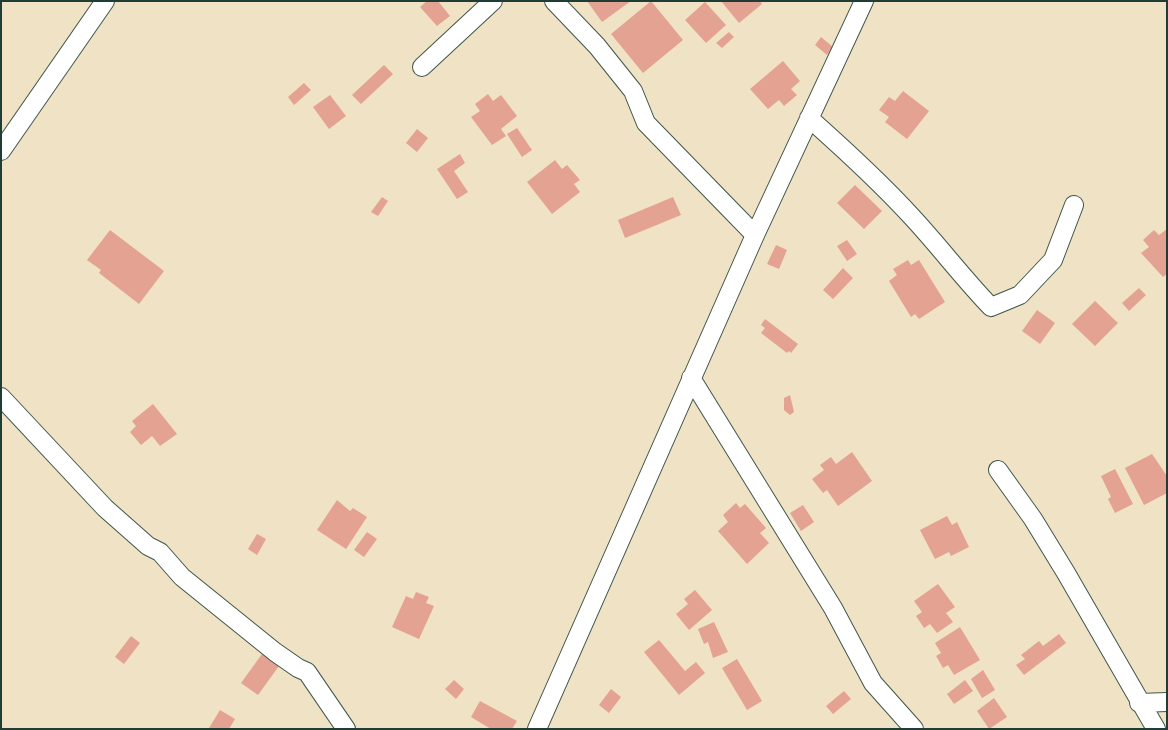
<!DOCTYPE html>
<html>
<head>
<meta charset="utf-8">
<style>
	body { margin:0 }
	#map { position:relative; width:1168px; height:730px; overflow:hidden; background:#f0e2c5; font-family:"Playpen Sans",sans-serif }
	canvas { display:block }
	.frame { position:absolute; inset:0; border:2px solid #1f3d34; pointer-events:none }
</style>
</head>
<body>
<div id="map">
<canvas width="1168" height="730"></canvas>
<div class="frame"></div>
</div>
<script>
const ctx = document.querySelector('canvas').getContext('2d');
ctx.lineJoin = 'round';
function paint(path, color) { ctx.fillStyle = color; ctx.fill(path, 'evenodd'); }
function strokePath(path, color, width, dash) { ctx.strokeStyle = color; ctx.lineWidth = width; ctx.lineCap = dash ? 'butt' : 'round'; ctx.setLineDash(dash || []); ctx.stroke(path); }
paint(new Path2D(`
	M 427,1 L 438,1 L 450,16 L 437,26 L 420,7 Z
	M 587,1 L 631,1 L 602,22 Z
	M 651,1 L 683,40 L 643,73 L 611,34 Z
	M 721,1 L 760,1 L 762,4 L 739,23 Z
	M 705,2 L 726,25 L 706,43 L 685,20 Z
	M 729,32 L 734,37 L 722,48 L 716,43 Z
	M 821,37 L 833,47 L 827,55 L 815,45 Z
	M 783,61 L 800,81 L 791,89 L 797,95 L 784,106 L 779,100 L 768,109 L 750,89 Z
	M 384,65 L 393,74 L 361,104 L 352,95 Z
	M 304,83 L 311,90 L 294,105 L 288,97 Z
	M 903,91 L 929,111 L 907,139 L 885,122 L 889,117 L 879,110 L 889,97 L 895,101 Z
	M 488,94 L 493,101 L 501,95 L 517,116 L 501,129 L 506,136 L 492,145 L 471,117 L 480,111 L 475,104 Z
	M 330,95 L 346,116 L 329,129 L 313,107 Z
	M 517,128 L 532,150 L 522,157 L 507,134 Z
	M 417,129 L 428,138 L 417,152 L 406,143 Z
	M 460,154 L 465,163 L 454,171 L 468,192 L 457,199 L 437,169 Z
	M 555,160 L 562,169 L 567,165 L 580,180 L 574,184 L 580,192 L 552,214 L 527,182 Z
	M 855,185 L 882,211 L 864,229 L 837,203 Z
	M 382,197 L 388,201 L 378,216 L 371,212 Z
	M 673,197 L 681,215 L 625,238 L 618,220 Z
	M 1167,229 L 1167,274 L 1163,277 L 1141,253 L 1149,247 L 1143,240 L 1154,230 L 1159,235 Z
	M 110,230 L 164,271 L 139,304 L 99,273 L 101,270 L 87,260 Z
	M 847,240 L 857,254 L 847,261 L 837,246 Z
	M 776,245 L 787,250 L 779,269 L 767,264 Z
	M 908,260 L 911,265 L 919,260 L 945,302 L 919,319 L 915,314 L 911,317 L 889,281 L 897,275 L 893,269 Z
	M 843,268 L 853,278 L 833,299 L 823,290 Z
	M 1139,288 L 1146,295 L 1129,311 L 1122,303 Z
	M 1095,301 L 1118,323 L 1095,346 L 1072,324 Z
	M 1037,310 L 1055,323 L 1040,344 L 1022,331 Z
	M 765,319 L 798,344 L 791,353 L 789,351 L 787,353 L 761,333 L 765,328 L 761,325 Z
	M 790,395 L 794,412 L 790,415 L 784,410 L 784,398 Z
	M 153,404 L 177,434 L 160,446 L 152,436 L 141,445 L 130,432 L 136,426 L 132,421 Z
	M 852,452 L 872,481 L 838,506 L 827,490 L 823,493 L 812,479 L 824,470 L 820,465 L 831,457 L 836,464 Z
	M 1152,454 L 1167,476 L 1167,493 L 1144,505 L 1125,468 Z
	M 1115,469 L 1133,504 L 1115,513 L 1108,499 L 1111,497 L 1101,476 Z
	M 337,500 L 350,511 L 353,508 L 367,517 L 346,549 L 317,530 Z
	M 736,503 L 740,508 L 745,504 L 766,528 L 760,533 L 769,543 L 747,564 L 718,531 L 728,522 L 723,515 Z
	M 803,505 L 814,522 L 801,531 L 790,513 Z
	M 947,516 L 952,525 L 957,522 L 969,547 L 951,556 L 949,552 L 935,559 L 920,530 Z
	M 367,532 L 377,539 L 364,557 L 354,550 Z
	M 257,534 L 266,539 L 257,555 L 248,549 Z
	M 938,584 L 955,607 L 946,613 L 953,622 L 937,633 L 930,624 L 924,628 L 916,616 L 922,612 L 914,601 Z
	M 695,590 L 712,610 L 689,630 L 676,614 L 688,604 L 684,599 Z
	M 416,592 L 429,597 L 426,603 L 434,606 L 419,639 L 392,627 L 406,596 L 413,599 Z
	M 714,622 L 728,652 L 713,658 L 708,642 L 704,644 L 698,629 Z
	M 960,627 L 980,660 L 954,675 L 948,665 L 943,668 L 936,656 L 941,653 L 935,643 Z
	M 1059,634 L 1066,643 L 1024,675 L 1016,665 L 1025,659 L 1021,655 L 1039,641 L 1043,646 Z
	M 131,636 L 140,643 L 124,664 L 115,657 Z
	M 659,640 L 685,671 L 696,662 L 705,673 L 679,695 L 644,652 Z
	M 262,654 L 279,666 L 258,695 L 241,683 Z
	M 737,659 L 762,701 L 747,710 L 722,668 Z
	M 983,670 L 995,690 L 982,698 L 971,679 Z
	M 454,680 L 464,689 L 456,699 L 445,689 Z
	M 965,680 L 973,691 L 954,704 L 947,694 Z
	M 611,689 L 621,697 L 609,713 L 599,705 Z
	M 844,691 L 851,699 L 833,714 L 826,706 Z
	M 994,698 L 1007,717 L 989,729 L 977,711 Z
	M 480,701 L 517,721 L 512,729 L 491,729 L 471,717 Z
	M 220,710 L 235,719 L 229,729 L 209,728 Z`), '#e4a292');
const street = new Path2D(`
	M 554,1 L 597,46 L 633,91 L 646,123 L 755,235
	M 422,67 L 493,1
	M 809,118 C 845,150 880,182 912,217 C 939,246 963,278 991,307 L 1020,295 L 1053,260 L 1074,205
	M 1,151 L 105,1
	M 691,378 L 833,608 L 873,683 L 914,729
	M 1,397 L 105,508 L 148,546 L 160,552 L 182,577 L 275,652 L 298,668 L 307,672 L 346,729
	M 998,470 L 1033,519 L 1066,573 L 1156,729
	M 1139,703 L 1167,702
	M 537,729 L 755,235 L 864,1`);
strokePath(street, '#3e564a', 20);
strokePath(street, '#fff', 18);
</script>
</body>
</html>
